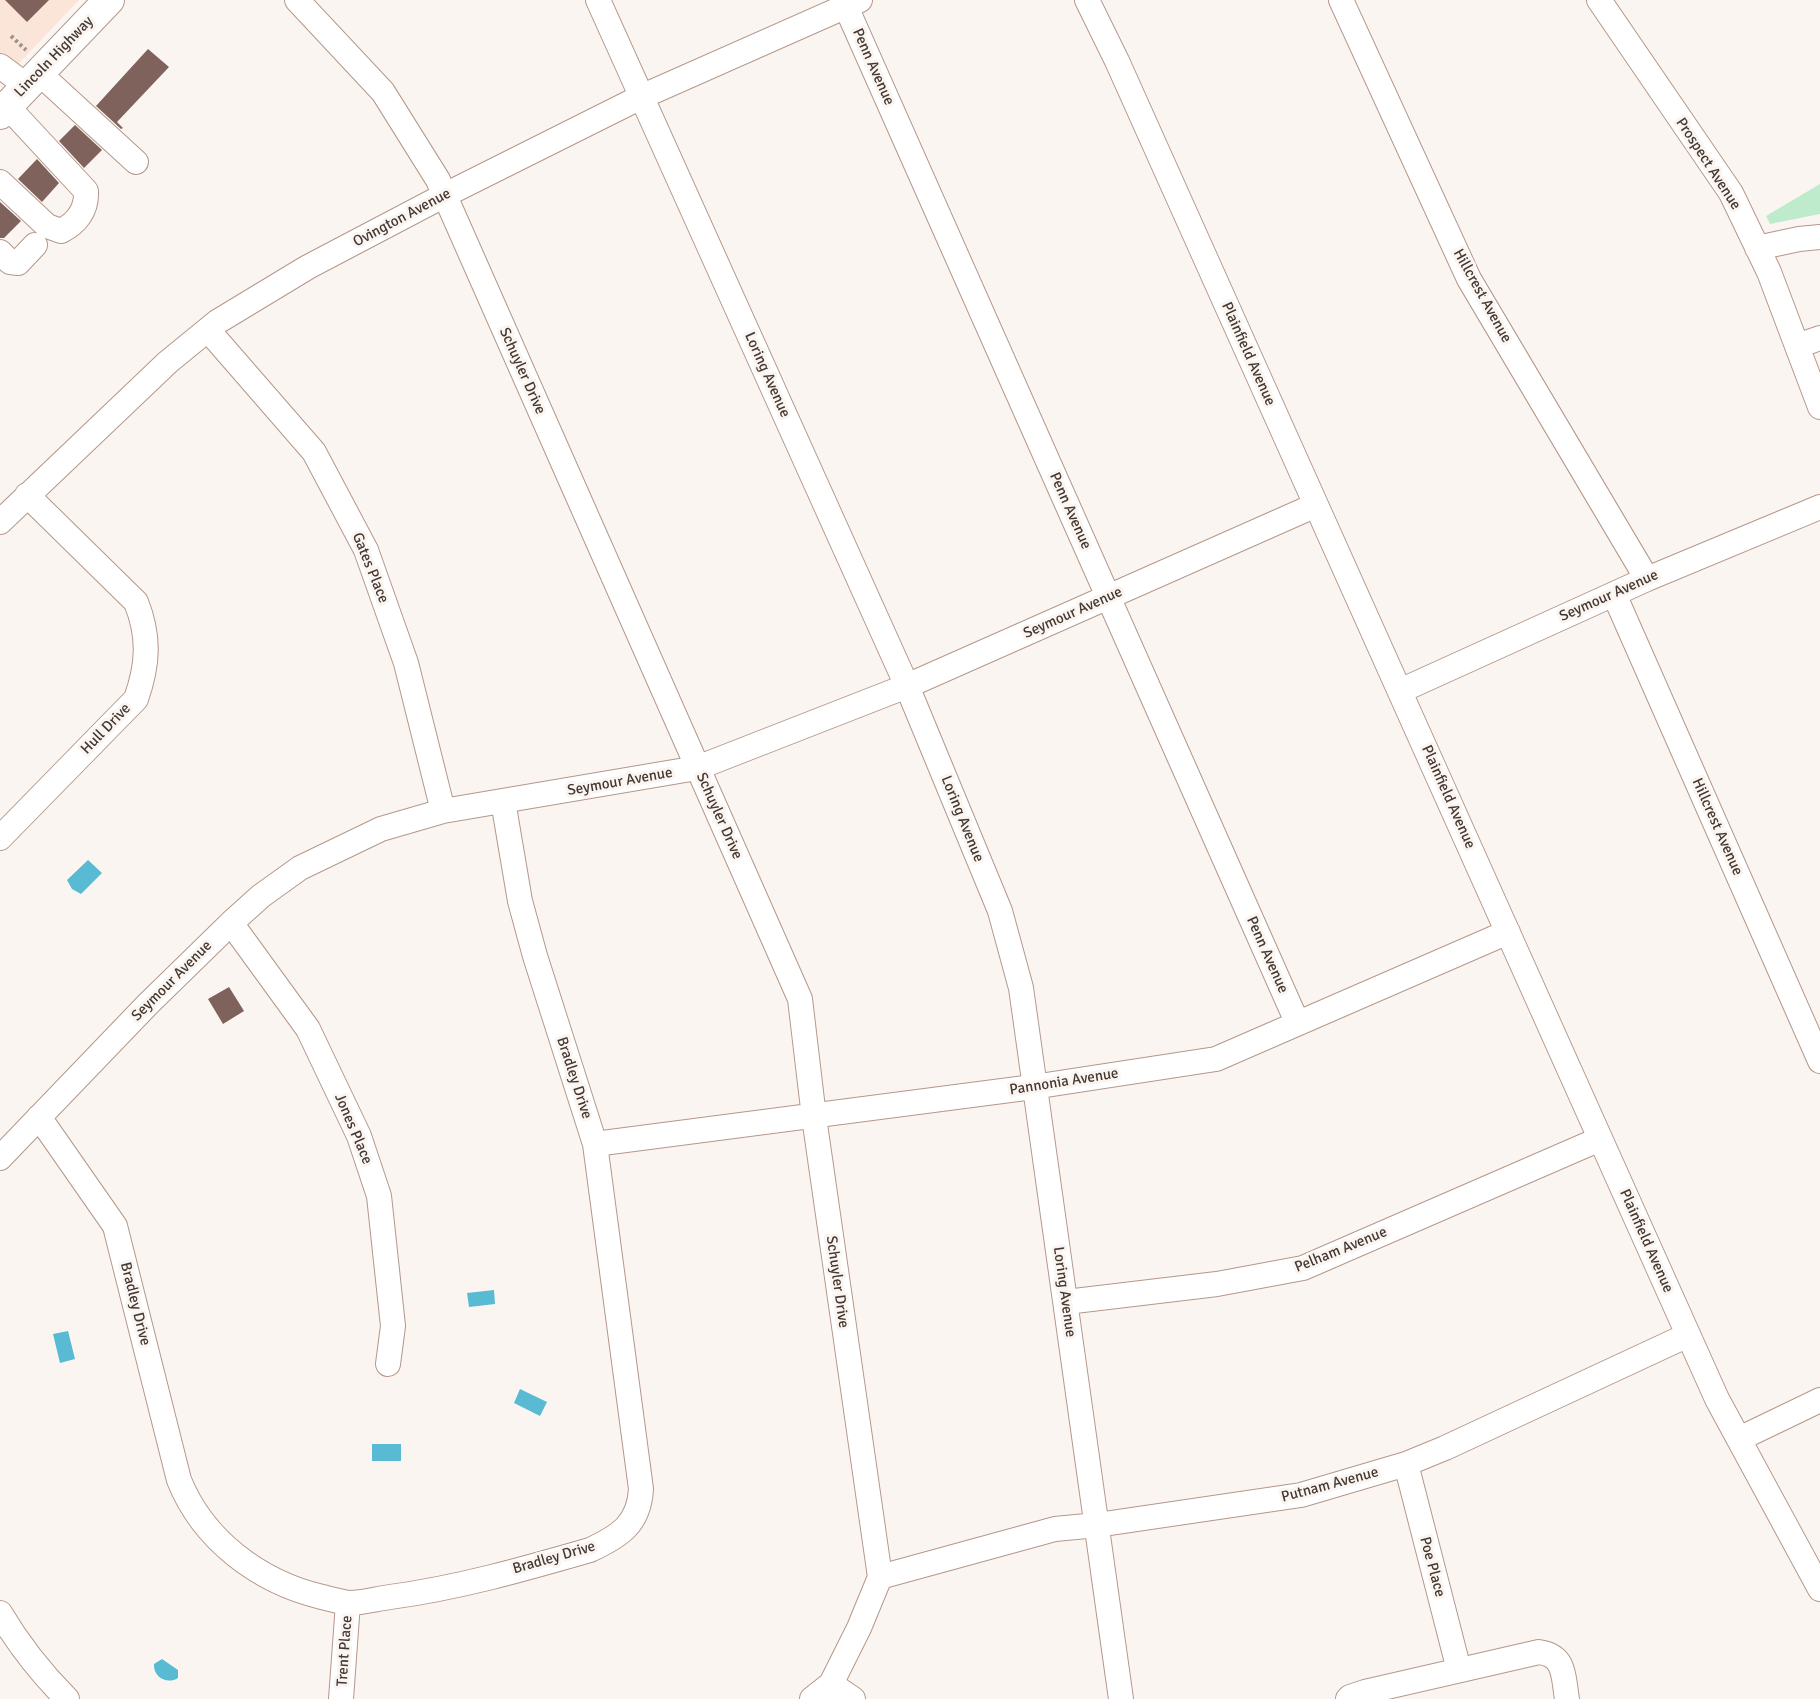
<!DOCTYPE html>
<html>
<head>
<meta charset="utf-8">
<style>
	body { margin:0 }
	canvas { display:block; background:#fbf5f1 }
</style>
</head>
<body>
<canvas width="1820" height="1699"></canvas>
<script>
const ctx = document.querySelector('canvas').getContext('2d');
ctx.lineJoin = 'round';
function paint(path, color) { ctx.fillStyle = color; ctx.fill(path, 'evenodd'); }
function strokePath(path, color, width, dash) { ctx.strokeStyle = color; ctx.lineWidth = width; ctx.lineCap = dash ? 'butt' : 'round'; ctx.setLineDash(dash || []); ctx.stroke(path); }
function write(font, color, halo, rows, align = 'center') {
  ctx.font = font + ' Signika,sans-serif'; ctx.lineWidth = 6; ctx.setLineDash([]); ctx.textBaseline = 'middle'; ctx.strokeStyle = halo; ctx.fillStyle = color; for (const [text, x, y, turn = 0] of rows) {
    ctx.save(); ctx.translate(x, y); ctx.rotate((+turn || 0) * Math.PI / 180); ctx.textAlign = isNaN(turn) ? turn : align; if (halo) ctx.strokeText(text, 0, 0); ctx.fillText(text, 0, 0); ctx.restore();
  }
}
paint(new Path2D(`
	M 0,0 L 79,0 L 0,83 Z`), '#fbe4d8');
paint(new Path2D(`
	M 1820,184 L 1820,214 L 1770,224 L 1766,216 Z`), '#beebcc');
paint(new Path2D(`
	M 88,860 L 102,873 L 81,894 L 72,889 L 67,880 Z
	M 494,1290 L 495,1304 L 469,1307 L 467,1293 Z
	M 68,1331 L 75,1359 L 60,1363 L 53,1334 Z
	M 520,1389 L 547,1402 L 540,1416 L 514,1403 Z
	M 372,1444 L 401,1444 L 401,1461 L 372,1461 Z
	M 162,1659 L 178,1670 L 178,1678 C 167,1685 153,1677 154,1664 Z`), '#59bad3');
paint(new Path2D(`
	M 5,0 L 49,0 L 27,22 Z
	M 148,49 L 169,67 L 117,122 L 123,128 L 121,129 L 96,106 Z
	M 75,125 L 102,150 L 84,168 L 59,141 Z
	M 37,159 L 59,183 L 42,202 L 18,179 Z
	M 0,202 L 21,221 L 4,238 L 0,238 Z
	M 229,987 L 244,1011 L 223,1024 L 208,999 Z`), '#7f625b');
const minor = new Path2D(`
	M 297,0 L 383,92 L 438,180 L 800,999 L 814,1117 L 880,1577 L 859,1628 L 831,1684 L 812,1699
	M 598,0 L 907,686 L 1000,911 L 1021,988 L 1121,1699
	M 843,0 L 1297,1022
	M 1087,0 L 1117,61 L 1717,1399 L 1820,1589
	M 1341,0 L 1469,279 L 1647,579
	M 1599,0 L 1731,193 L 1769,272 L 1820,407
	M 0,66 L 27,86
	M 39,73 L 136,162
	M 0,182 L 47,226 L 61,231 C 77,223 87,210 86,191 L 7,106
	M 1757,248 L 1799,239 L 1820,237
	M 0,252 L 10,262 L 18,263 L 35,245
	M 208,330 L 314,452 L 366,550 L 406,663 L 443,811
	M 1797,346 L 1820,338
	M 0,522 L 168,362 L 217,322 L 308,267 L 445,195 L 641,97 L 860,0
	M 1614,594 L 1820,1061
	M 1400,691 L 1647,579 L 1820,507
	M 0,838 L 136,699 C 148,665 150,637 136,602 L 27,495
	M 231,923 L 308,1029 L 359,1136 L 379,1196 L 393,1326 L 388,1364
	M 39,1117 L 115,1226 L 179,1480 C 203,1540 259,1582 322,1597 C 330,1599 340,1602 349,1603 C 362,1603 376,1599 390,1597 C 458,1588 524,1569 590,1550 C 620,1536 639,1524 641,1489 L 595,1144 L 535,956 L 520,901 L 503,801
	M 595,1144 L 1033,1087 L 1216,1059 L 1508,932
	M 0,1158 L 148,1004 L 231,923 L 261,896 L 300,868 L 381,829 L 443,811 L 697,768 L 907,686 L 1316,505
	M 1066,1302 L 1217,1284 L 1303,1268 L 1600,1139
	M 1739,1439 L 1820,1400
	M 1406,1464 L 1459,1670
	M 880,1577 L 1055,1529 L 1097,1525 L 1301,1495 L 1406,1464 L 1445,1448 L 1688,1335
	M 0,1613 C 19,1645 41,1673 67,1699
	M 831,1684 L 853,1699
	M 341,1699 L 348,1603
	M 1348,1699 L 1350,1697 L 1365,1692 L 1539,1652 C 1566,1656 1563,1676 1567,1699`);
const major = new Path2D(`
	M 0,114 L 109,0`);
strokePath(minor, '#b4988a', 26);
strokePath(major, '#b4988a', 32);
strokePath(new Path2D(`
	M 11,36 L 26,50`), '#9b928d', 4, [3, 3]);
strokePath(minor, '#fff', 24);
strokePath(major, '#fff', 30);
write('15px', '#443832', '#fbf5f1', [
	["Lincoln Highway",54,57,-46],
	["Penn Avenue",873,67,66],
	["Prospect Avenue",1708,164,57],
	["Ovington Avenue",402,218,-28],
	["Hillcrest Avenue",1482,296,61],
	["Plainfield Avenue",1248,354,66],
	["Schuyler Drive",522,371,66],
	["Loring Avenue",767,375,66],
	["Penn Avenue",1070,511,66],
	["Gates Place",370,568,68],
	["Seymour Avenue",1609,596,-24],
	["Seymour Avenue",1073,613,-24],
	["Hull Drive",106,729,-46],
	["Seymour Avenue",620,782,-10],
	["Plainfield Avenue",1448,797,66],
	["Schuyler Drive",719,816,66],
	["Loring Avenue",962,819,68],
	["Hillcrest Avenue",1717,827,66],
	["Penn Avenue",1267,955,66],
	["Seymour Avenue",172,981,-45],
	["Bradley Drive",574,1078,72],
	["Pannonia Avenue",1064,1082,-9],
	["Jones Place",353,1129,67],
	["Plainfield Avenue",1646,1241,66],
	["Pelham Avenue",1341,1250,-22],
	["Schuyler Drive",837,1282,82],
	["Loring Avenue",1064,1292,82],
	["Bradley Drive",135,1304,76],
	["Putnam Avenue",1330,1485,-15],
	["Bradley Drive",554,1558,-16],
	["Poe Place",1432,1567,75],
	["Trent Place",345,1651,-86]
]);
</script>
</body>
</html>
